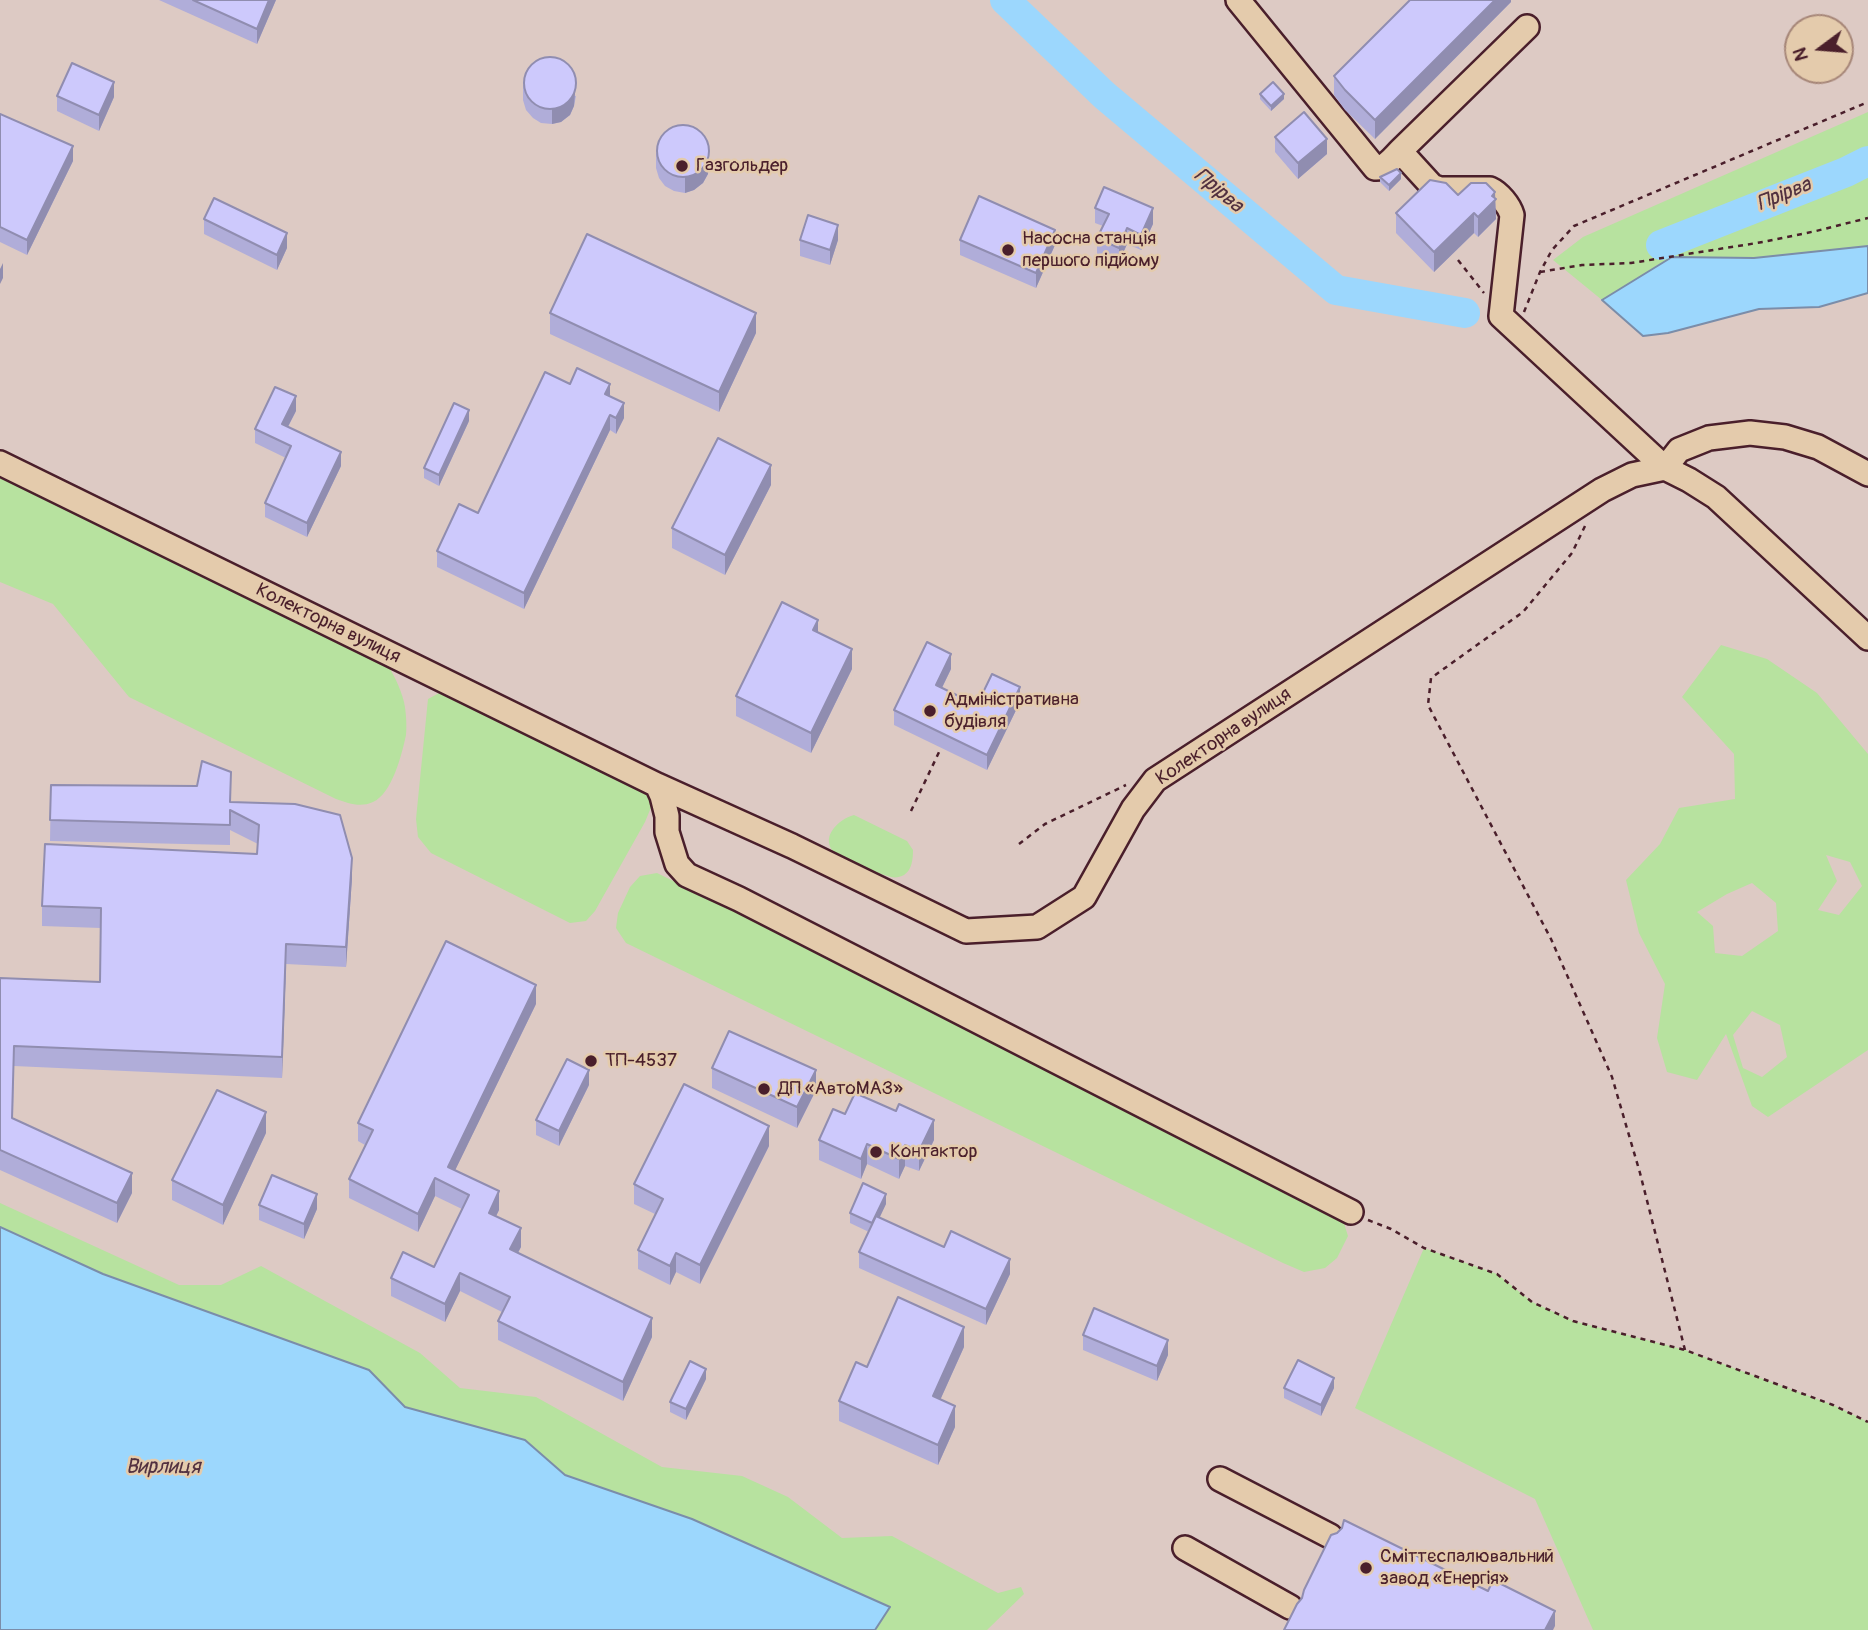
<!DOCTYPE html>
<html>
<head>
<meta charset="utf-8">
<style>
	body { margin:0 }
	#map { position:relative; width:1868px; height:1630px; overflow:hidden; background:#ddcac4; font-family:Pangolin,sans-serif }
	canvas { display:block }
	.north { position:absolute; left:1784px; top:14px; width:70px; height:70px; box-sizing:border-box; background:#e4cbac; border:2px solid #a68678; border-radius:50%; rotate:254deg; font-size:19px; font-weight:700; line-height:28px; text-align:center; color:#4a1f2b }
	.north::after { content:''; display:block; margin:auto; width:24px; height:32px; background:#4a1f2b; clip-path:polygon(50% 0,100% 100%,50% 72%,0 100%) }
</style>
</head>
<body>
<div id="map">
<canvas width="1868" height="1630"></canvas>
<div class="north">N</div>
</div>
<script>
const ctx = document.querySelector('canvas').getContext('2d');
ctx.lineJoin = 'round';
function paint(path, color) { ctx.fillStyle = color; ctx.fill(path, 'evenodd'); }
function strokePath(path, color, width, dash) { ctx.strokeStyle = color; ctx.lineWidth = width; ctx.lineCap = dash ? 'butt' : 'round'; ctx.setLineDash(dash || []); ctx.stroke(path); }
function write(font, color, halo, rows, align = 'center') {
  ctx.font = font + ' Pangolin,sans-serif'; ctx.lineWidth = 5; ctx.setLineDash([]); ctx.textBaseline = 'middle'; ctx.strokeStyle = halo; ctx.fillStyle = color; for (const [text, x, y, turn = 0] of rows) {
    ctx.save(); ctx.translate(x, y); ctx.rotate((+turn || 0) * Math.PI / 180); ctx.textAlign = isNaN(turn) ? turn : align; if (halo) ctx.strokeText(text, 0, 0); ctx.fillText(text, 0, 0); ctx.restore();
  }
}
paint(new Path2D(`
	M 1868,112 L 1868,246 L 1754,258 L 1672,257 L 1602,300 L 1553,260 L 1583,237 Z
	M 0,473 L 386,662 C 394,675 400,687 404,702 C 406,711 407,725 406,735 C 402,754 392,794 373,802 C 360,808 348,803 336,799 L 129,697 L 53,604 L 0,582 Z
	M 1721,645 L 1767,659 L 1817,693 L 1868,754 L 1868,1050 L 1768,1117 L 1752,1106 L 1726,1034 L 1697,1080 L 1667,1072 L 1657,1038 L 1665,984 L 1639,933 L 1626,880 L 1660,844 L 1679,808 L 1735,799 L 1734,754 L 1682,697 ZM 1826,855 L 1850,862 L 1862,886 L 1839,915 L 1818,910 L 1837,881 ZM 1752,883 L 1776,903 L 1778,931 L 1742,956 L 1715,953 L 1713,926 L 1697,912 L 1727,894 ZM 1752,1011 L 1780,1025 L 1787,1057 L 1762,1077 L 1743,1068 L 1733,1035 Z
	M 441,692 L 648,791 L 652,805 L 645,822 L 595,911 L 586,921 L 570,923 L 431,853 L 418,837 L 416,819 L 428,699 Z
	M 854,815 L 907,841 L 913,850 C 913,859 912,870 904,875 C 899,878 892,878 888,876 C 879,874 843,859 836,854 C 818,839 838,819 854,815 Z
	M 657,873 L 1311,1196 L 1342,1217 L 1348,1236 L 1337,1258 L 1325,1268 L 1304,1272 L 1283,1263 L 626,943 L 616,928 L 618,913 L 630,887 L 640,876 Z
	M 0,1203 L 179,1285 L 221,1285 L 261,1266 L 420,1353 L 460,1388 L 536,1397 L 662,1467 L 742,1476 L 788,1497 L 842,1538 L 892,1536 L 998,1593 L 1021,1587 L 1024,1594 L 987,1630 L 875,1630 L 889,1606 L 692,1519 L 565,1475 L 525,1440 L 405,1407 L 369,1370 L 103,1274 L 0,1227 Z
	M 1424,1248 L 1497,1274 L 1532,1302 L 1573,1321 L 1685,1350 L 1833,1405 L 1868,1422 L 1868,1630 L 1593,1630 L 1535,1499 L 1355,1408 Z`), '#b7e29f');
const water = new Path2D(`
	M 1868,246 L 1868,293 L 1819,307 L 1759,309 L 1668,333 L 1643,336 L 1602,300 L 1672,257 L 1754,258 Z
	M 0,1227 L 103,1274 L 369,1370 L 405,1407 L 525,1440 L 565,1475 L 692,1519 L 890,1607 L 875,1630 L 0,1630 Z`);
paint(water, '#9cd7fd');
strokePath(water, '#7b8da9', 2);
strokePath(new Path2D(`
	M 1005,0 L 1104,95 L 1336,290 L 1465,313
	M 1661,245 L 1846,172 L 1868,161`), '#9cd7fd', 30);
const minor = new Path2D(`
	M 1238,0 L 1375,168 C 1385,169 1393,158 1400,151 L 1527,27
	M 1400,151 L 1432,186 L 1440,189 L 1490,189 C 1499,193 1509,205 1512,215 L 1501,316 L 1665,468 L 1689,480 L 1716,497 L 1868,638
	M 0,463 L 657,785 L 662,796 L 667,816 L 667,832 L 677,864 L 687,875 L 739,899 L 1351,1212
	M 1665,468 L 1679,450 L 1709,438 L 1750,433 L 1785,437 L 1818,447 L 1868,474
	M 657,785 L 792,846 L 966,931 L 1037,927 L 1084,897 L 1133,809 L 1155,780 L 1602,490 L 1632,475 L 1665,468
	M 1220,1479 L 1330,1536
	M 1185,1548 L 1290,1607`);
strokePath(minor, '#4a1f2b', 28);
strokePath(new Path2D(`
	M 1458,260 L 1484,293
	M 1540,272 L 1582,265 L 1631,263 L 1763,242 L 1816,231 L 1868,218
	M 1524,312 L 1540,272 L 1552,250 L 1574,226 L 1868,102
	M 1585,526 L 1572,553 L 1523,612 L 1431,678 L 1428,705 L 1551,939 L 1612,1077 L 1640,1173 L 1685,1350
	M 911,811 L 941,748
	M 1019,844 L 1045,824 L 1126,785
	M 1368,1220 L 1391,1229 L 1424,1248 L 1497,1274 L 1532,1302 L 1573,1321 L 1685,1350 L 1833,1405 L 1868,1422`), '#4a1f2b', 2.5, [5, 5]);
strokePath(minor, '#e4cbac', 23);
paint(new Path2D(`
	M 159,0 L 276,0 L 257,44 Z
	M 1511,0 L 1511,2 L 1375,139 L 1345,110 L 1334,95 L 1334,76 Z
	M 523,85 L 576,96 L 574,106 L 570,115 L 561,122 L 552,124 L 541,123 L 533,118 L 526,110 L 523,100 Z
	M 1260,94 L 1284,99 L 1271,111 L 1260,99 Z
	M 57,96 L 114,97 L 99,131 L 57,111 Z
	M 0,114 L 73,161 L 27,255 L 0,242 Z
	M 1275,137 L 1327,154 L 1298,179 L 1275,152 Z
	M 656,153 L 709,164 L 708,174 L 703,183 L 694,190 L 685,193 L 674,191 L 665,186 L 659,178 L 656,168 Z
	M 1380,177 L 1401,179 L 1389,191 L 1380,182 Z
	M 1458,195 L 1495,199 L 1496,219 L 1478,237 L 1474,233 L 1434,272 L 1396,233 L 1396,213 Z
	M 1095,208 L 1153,224 L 1141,250 L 1127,244 L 1119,263 L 1097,254 L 1097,238 L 1103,226 L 1095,223 Z
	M 204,219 L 287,248 L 277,270 L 204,234 Z
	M 800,240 L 838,240 L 830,265 L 800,256 Z
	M 960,240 L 1055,245 L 1036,288 L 960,255 Z
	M 550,313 L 756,333 L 719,412 L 550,334 Z
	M 570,384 L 610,396 L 624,418 L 616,434 L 610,430 L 524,609 L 437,567 L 437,551 L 478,513 Z
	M 296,411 L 288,427 L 341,466 L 307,537 L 265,517 L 265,503 L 286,458 L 255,443 L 255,429 Z
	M 469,421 L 439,486 L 424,478 L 424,468 Z
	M 771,485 L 725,575 L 672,548 L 672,528 Z
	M 852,669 L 811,753 L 736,716 L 736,696 Z
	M 951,669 L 942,688 L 977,705 L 1020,702 L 987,770 L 894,725 L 894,710 Z
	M 51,785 L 231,802 L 352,878 L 346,967 L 286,964 L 282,1078 L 14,1066 L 13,1118 L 132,1193 L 117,1223 L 0,1170 L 0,978 L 100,982 L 101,928 L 42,926 L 42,906 L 257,854 L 258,844 L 230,830 L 230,845 L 50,841 Z
	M 536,1004 L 455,1170 L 499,1210 L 496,1216 L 521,1247 L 518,1253 L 652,1337 L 623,1401 L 498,1340 L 498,1321 L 502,1312 L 460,1291 L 445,1322 L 391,1296 L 391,1278 L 434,1267 L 462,1209 L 435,1196 L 418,1232 L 349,1198 L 349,1179 L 365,1145 L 358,1141 L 358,1123 Z
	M 712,1068 L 816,1090 L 797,1128 L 712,1088 Z
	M 589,1085 L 559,1146 L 536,1135 L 536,1120 Z
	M 845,1114 L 934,1140 L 919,1171 L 905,1166 L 899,1179 L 867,1164 L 861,1179 L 819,1160 L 819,1140 Z
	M 266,1133 L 223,1225 L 172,1200 L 172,1180 Z
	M 769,1146 L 700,1284 L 676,1272 L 670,1285 L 638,1269 L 638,1250 L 655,1214 L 634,1204 L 634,1184 Z
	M 886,1204 L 879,1217 L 944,1247 L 1010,1274 L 986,1325 L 859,1268 L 859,1252 L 869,1232 L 850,1223 L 850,1213 Z
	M 259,1205 L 317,1209 L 304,1239 L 259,1220 Z
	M 1083,1335 L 1168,1355 L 1157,1381 L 1083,1350 Z
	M 964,1347 L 940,1400 L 955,1427 L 938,1465 L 839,1421 L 839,1401 Z
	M 706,1379 L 686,1420 L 670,1412 L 670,1402 Z
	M 1284,1388 L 1334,1388 L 1321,1416 L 1284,1398 Z`), '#b0add9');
paint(new Path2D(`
	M 269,0 L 276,0 L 257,44 L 257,29 Z
	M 1495,0 L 1511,0 L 1511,2 L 1375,139 L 1375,120 Z
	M 576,81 L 574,106 L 570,115 L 561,122 L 552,124 L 552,109 Z
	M 114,82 L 114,97 L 99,131 L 99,115 Z
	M 1284,94 L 1284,99 L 1271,111 L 1271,106 Z
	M 1327,139 L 1327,154 L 1298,179 L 1298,163 Z
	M 73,146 L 73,161 L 27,255 L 27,240 Z
	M 709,149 L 708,174 L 703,183 L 694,190 L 685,193 L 685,177 Z
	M 1401,173 L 1401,179 L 1389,191 L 1389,185 Z
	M 1495,192 L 1496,219 L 1478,237 L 1478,217 Z
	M 1153,208 L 1153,224 L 1141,250 L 1141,235 Z
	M 1474,213 L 1474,233 L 1434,272 L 1434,252 Z
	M 838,225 L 838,240 L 830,265 L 830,250 Z
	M 1127,228 L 1127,244 L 1119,263 L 1119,248 Z
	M 1055,230 L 1055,245 L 1036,288 L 1036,273 Z
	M 287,233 L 287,248 L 277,270 L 277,255 Z
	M 3,263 L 3,278 L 0,284 L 0,269 Z
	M 756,313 L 756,333 L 719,412 L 719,392 Z
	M 610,384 L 610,399 L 605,394 Z
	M 296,396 L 296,411 L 282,438 L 282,424 Z
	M 624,403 L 624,418 L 616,434 L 616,418 Z
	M 469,410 L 469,421 L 439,486 L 439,475 Z
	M 610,415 L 610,430 L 524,609 L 524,593 Z
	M 341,452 L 341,466 L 307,537 L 307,523 Z
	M 771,465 L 771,485 L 725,575 L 725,555 Z
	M 818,620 L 818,640 L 813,630 Z
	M 852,649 L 852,669 L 811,753 L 811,733 Z
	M 951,654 L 951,669 L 936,700 L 936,685 Z
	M 1020,687 L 1020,702 L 987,770 L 987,755 Z
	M 352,858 L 352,878 L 346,967 L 346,947 Z
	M 286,944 L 286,964 L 282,1078 L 282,1057 Z
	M 536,985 L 536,1004 L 448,1185 L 448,1167 Z
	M 589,1070 L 589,1085 L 559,1146 L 559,1131 Z
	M 816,1070 L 816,1090 L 797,1128 L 797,1107 Z
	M 266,1112 L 266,1133 L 223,1225 L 223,1205 Z
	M 934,1120 L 934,1140 L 919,1171 L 919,1151 Z
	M 769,1126 L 769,1146 L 700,1284 L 700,1265 Z
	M 867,1144 L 867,1164 L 861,1179 L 861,1159 Z
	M 905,1145 L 905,1166 L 899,1179 L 899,1159 Z
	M 132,1173 L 132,1193 L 117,1223 L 117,1203 Z
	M 435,1178 L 435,1196 L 418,1232 L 418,1214 Z
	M 499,1191 L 499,1210 L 489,1231 L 489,1213 Z
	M 317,1194 L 317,1209 L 304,1239 L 304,1224 Z
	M 886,1194 L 886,1204 L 872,1234 L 872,1223 Z
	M 521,1228 L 521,1247 L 510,1267 L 510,1249 Z
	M 676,1253 L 676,1272 L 670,1285 L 670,1266 Z
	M 1010,1259 L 1010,1274 L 986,1325 L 986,1309 Z
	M 460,1273 L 460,1291 L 445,1322 L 445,1304 Z
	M 652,1318 L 652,1337 L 623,1401 L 623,1382 Z
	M 964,1327 L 964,1347 L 933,1416 L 933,1396 Z
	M 1168,1340 L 1168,1355 L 1157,1381 L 1157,1366 Z
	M 706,1369 L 706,1379 L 686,1420 L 686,1409 Z
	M 1334,1378 L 1334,1388 L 1321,1416 L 1321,1405 Z
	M 955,1406 L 955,1427 L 938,1465 L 938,1445 Z
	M 1555,1611 L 1555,1626 L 1553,1630 L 1545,1630 Z`), '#908db0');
const building = new Path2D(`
	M 193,0 L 269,0 L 257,29 Z
	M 1410,0 L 1495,0 L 1375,120 L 1345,90 L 1334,76 Z
	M524 83a26 26 0 1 1 52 0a26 26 0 1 1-52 0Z
	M 72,63 L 114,82 L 99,115 L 57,96 Z
	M 1273,82 L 1284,94 L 1271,106 L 1260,94 Z
	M 1304,112 L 1327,139 L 1298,163 L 1275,137 Z
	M 0,114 L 73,146 L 27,240 L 0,227 Z
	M657 151a26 26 0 1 1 52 0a26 26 0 1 1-52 0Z
	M 1397,169 L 1401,173 L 1389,185 L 1380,177 Z
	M 1430,180 L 1446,183 L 1458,195 L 1471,183 L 1486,183 L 1495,192 L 1492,196 L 1496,199 L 1478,217 L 1474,213 L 1434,252 L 1396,213 Z
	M 1104,187 L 1153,208 L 1141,235 L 1127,228 L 1119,248 L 1097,238 L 1109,214 L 1095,208 Z
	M 979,196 L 1055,230 L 1036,273 L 960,240 Z
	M 214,198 L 287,233 L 277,255 L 204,219 Z
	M 808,215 L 838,225 L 830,250 L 800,240 Z
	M 587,234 L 756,313 L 719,392 L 550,313 Z
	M 577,368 L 610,384 L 605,394 L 624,403 L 616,418 L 610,415 L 524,593 L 437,551 L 459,504 L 478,513 L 545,372 L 570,384 Z
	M 275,387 L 296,396 L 282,424 L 341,452 L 307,523 L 265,503 L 291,446 L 255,429 Z
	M 454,403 L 469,410 L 439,475 L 424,468 Z
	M 718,438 L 771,465 L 725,555 L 672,528 Z
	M 782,602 L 818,620 L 813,630 L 852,649 L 811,733 L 736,696 Z
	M 927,642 L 951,654 L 936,685 L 977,705 L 992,674 L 1020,687 L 987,755 L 894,710 Z
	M 202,761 L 231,772 L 230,802 L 295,804 L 340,815 L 352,858 L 346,947 L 286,944 L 282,1057 L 14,1046 L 12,1118 L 132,1173 L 117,1203 L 0,1150 L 0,978 L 100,982 L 101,908 L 42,906 L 45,844 L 257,854 L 259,825 L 230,810 L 230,825 L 50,820 L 51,785 L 197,786 Z
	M 446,941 L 536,985 L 448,1167 L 499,1191 L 489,1213 L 521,1228 L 510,1249 L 652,1318 L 623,1382 L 498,1321 L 510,1297 L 460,1273 L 445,1304 L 391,1278 L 403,1252 L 434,1267 L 469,1195 L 435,1178 L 418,1214 L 349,1179 L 373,1130 L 358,1123 Z
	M 729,1031 L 816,1070 L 797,1107 L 712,1068 Z
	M 567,1059 L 589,1070 L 559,1131 L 536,1120 Z
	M 684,1084 L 769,1126 L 700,1265 L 676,1253 L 670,1266 L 638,1250 L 663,1199 L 634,1184 Z
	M 217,1090 L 266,1112 L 223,1205 L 172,1180 Z
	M 855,1093 L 896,1111 L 899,1104 L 934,1120 L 919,1151 L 905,1145 L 899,1159 L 867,1144 L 861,1159 L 819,1140 L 833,1109 L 845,1114 Z
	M 272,1175 L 317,1194 L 304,1224 L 259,1205 Z
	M 863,1183 L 886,1194 L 872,1223 L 850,1213 Z
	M 876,1216 L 944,1247 L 951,1231 L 1010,1259 L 986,1309 L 859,1252 Z
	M 898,1297 L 964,1327 L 933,1396 L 955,1406 L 938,1445 L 839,1401 L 856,1362 L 867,1367 Z
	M 1094,1308 L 1168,1340 L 1157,1366 L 1083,1335 Z
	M 1298,1360 L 1334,1378 L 1321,1405 L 1284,1388 Z
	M 690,1361 L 706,1369 L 686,1409 L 670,1402 Z
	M 1344,1520 L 1488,1591 L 1493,1580 L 1555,1611 L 1545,1630 L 1284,1630 L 1297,1604 L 1302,1598 L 1304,1590 L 1331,1535 L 1337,1533 L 1342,1528 Z`);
paint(building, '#cdc9fc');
strokePath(building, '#908db0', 2);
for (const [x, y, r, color] of [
	[682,166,7,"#4a1f2b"],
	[1008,250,7,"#4a1f2b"],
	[930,711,7,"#4a1f2b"],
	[591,1061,7,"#4a1f2b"],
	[764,1089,7,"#4a1f2b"],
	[876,1152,7,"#4a1f2b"],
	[1366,1568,7,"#4a1f2b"]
]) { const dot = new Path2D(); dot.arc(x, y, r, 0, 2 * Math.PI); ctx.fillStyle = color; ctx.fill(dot); strokePath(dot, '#e4cbac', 2.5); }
write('19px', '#4a1f2b', '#e4cbac', [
	["Газгольдер",696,166],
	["Насосна станція",1022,239],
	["першого підйому",1022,261],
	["Адміністративна",944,700],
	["будівля",944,722],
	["ТП-4537",605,1061],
	["ДП «АвтоМАЗ»",778,1089],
	["Контактор",890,1152],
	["Сміттєспалювальний",1380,1557],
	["завод «Енергія»",1380,1579]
], 'left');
write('19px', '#4a1f2b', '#e4cbac', [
	["Колекторна вулиця",328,624,26],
	["Колекторна вулиця",1224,737,-34]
]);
write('italic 21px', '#523140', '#e4cbac', [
	["Прірва",1218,191,40],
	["Прірва",1784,195,-22],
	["Вирлиця",163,1468]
]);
</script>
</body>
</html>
